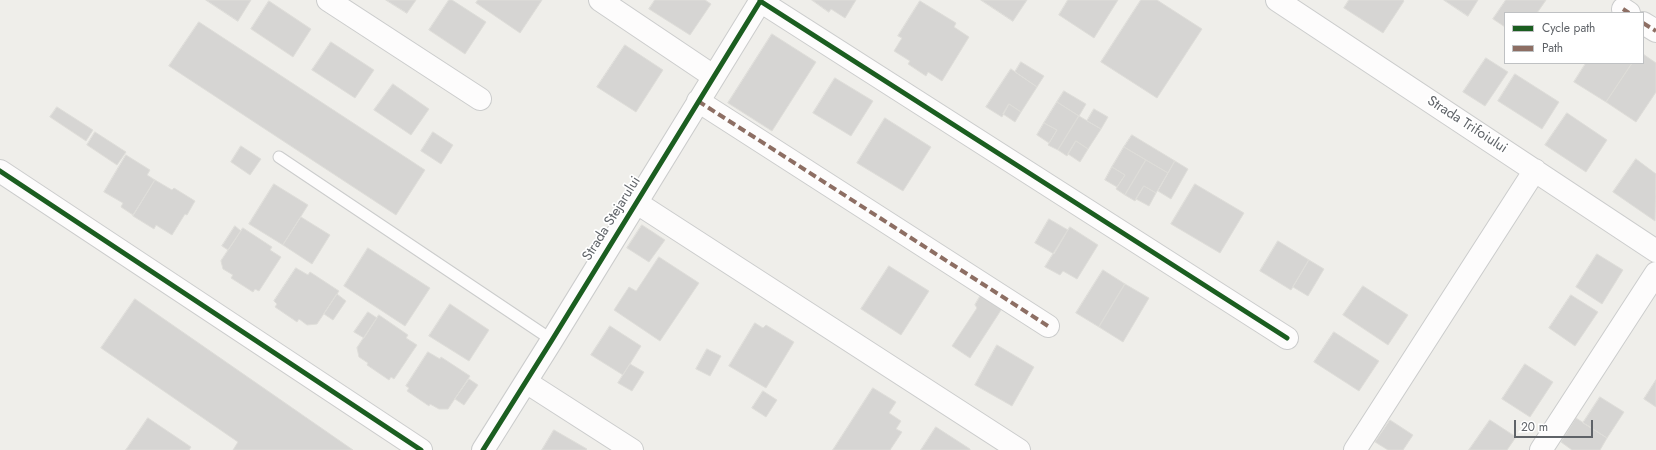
<!DOCTYPE html>
<html>
<head>
<meta charset="utf-8">
<style>
	body { margin:0 }
	#map { position:relative; width:1656px; height:450px; overflow:hidden; background:#efeeea; font-family:Jost,sans-serif }
	canvas { display:block }
	.legend { position:absolute; left:1504px; top:12px; width:140px; height:52px; box-sizing:border-box; background:#fff; border:1px solid #bfc1c3; margin:0; padding:5px 7px; list-style:none; font-size:12px; color:#5f6368 }
	.legend li { display:flex; align-items:center; gap:8px; height:20px }
	.legend b { width:20px; border:1px solid #bfc1c3 }
	.scale { position:absolute; left:1514px; top:420px; width:79px; height:18px; box-sizing:border-box; border:2px solid #5f6368; border-top:0; padding-left:5px; font-size:12px; line-height:14px; white-space:nowrap; color:#5f6368; -webkit-text-stroke:3px #fff; paint-order:stroke }
</style>
</head>
<body>
<div id="map">
<canvas width="1656" height="450"></canvas>
<ul class="legend">
<li><b style="height:5px;background:#1b5e20"></b>Cycle path</li>
<li><b style="height:5px;background:#8d6e63"></b>Path</li>
</ul>
<div class="scale">20 m</div>
</div>
<script>
const ctx = document.querySelector('canvas').getContext('2d');
ctx.lineJoin = 'round';
function paint(path, color) { ctx.fillStyle = color; ctx.fill(path, 'evenodd'); }
function strokePath(path, color, width, dash) { ctx.strokeStyle = color; ctx.lineWidth = width; ctx.lineCap = dash ? 'butt' : 'round'; ctx.setLineDash(dash || []); ctx.stroke(path); }
function write(font, color, halo, rows, align = 'center') {
  ctx.font = font + ' Jost,sans-serif'; ctx.lineWidth = 3.5; ctx.setLineDash([]); ctx.textBaseline = 'middle'; ctx.strokeStyle = halo; ctx.fillStyle = color; for (const [text, x, y, turn = 0] of rows) {
    ctx.save(); ctx.translate(x, y); ctx.rotate((+turn || 0) * Math.PI / 180); ctx.textAlign = isNaN(turn) ? turn : align; if (halo) ctx.strokeText(text, 0, 0); ctx.fillText(text, 0, 0); ctx.restore();
  }
}
const building = new Path2D(`
	M 206,0 L 251,0 L 238,21 Z
	M 386,0 L 416,0 L 407,13 Z
	M 449,0 L 452,0 L 486,22 L 465,54 L 429,30 Z
	M 478,0 L 542,0 L 520,33 L 476,3 Z
	M 655,0 L 705,0 L 711,4 L 690,35 L 649,9 Z
	M 812,0 L 856,0 L 845,18 L 831,9 L 829,12 Z
	M 981,0 L 1027,0 L 1013,21 Z
	M 1068,0 L 1118,0 L 1094,38 L 1059,15 Z
	M 1141,0 L 1157,0 L 1202,29 L 1157,98 L 1101,62 Z
	M 1349,0 L 1403,0 L 1404,1 L 1383,33 L 1344,8 Z
	M 1444,0 L 1478,0 L 1468,16 Z
	M 1506,0 L 1546,0 L 1537,13 L 1505,13 L 1505,27 L 1493,19 Z
	M 269,1 L 311,29 L 293,57 L 251,29 Z
	M 920,1 L 956,23 L 954,27 L 969,37 L 942,81 L 928,72 L 926,76 L 908,64 L 910,61 L 894,51 L 902,38 L 898,36 Z
	M 199,22 L 425,170 L 396,215 L 169,66 Z
	M 772,34 L 816,62 L 772,131 L 728,103 Z
	M 331,42 L 374,70 L 355,98 L 312,70 Z
	M 625,45 L 663,70 L 636,112 L 597,87 Z
	M 1643,54 L 1656,63 L 1656,92 L 1636,122 L 1606,102 L 1632,63 L 1643,63 Z
	M 1486,58 L 1508,72 L 1485,106 L 1463,92 Z
	M 1021,62 L 1044,76 L 1037,87 L 1015,72 Z
	M 1586,63 L 1632,63 L 1606,102 L 1574,82 Z
	M 1011,69 L 1037,87 L 1021,112 L 1009,104 L 1002,117 L 986,107 Z
	M 1515,74 L 1559,102 L 1542,129 L 1498,101 Z
	M 835,78 L 873,101 L 851,136 L 813,113 Z
	M 393,84 L 429,109 L 411,135 L 374,110 Z
	M 1064,91 L 1086,104 L 1079,116 L 1057,102 Z
	M 1057,102 L 1079,116 L 1058,150 L 1048,145 L 1057,130 L 1044,123 Z
	M 1009,104 L 1021,112 L 1015,122 L 1003,114 Z
	M 57,107 L 93,130 L 86,141 L 50,117 Z
	M 1094,109 L 1108,117 L 1101,129 L 1087,121 Z
	M 1567,113 L 1607,140 L 1586,172 L 1545,145 Z
	M 1079,116 L 1101,129 L 1088,149 L 1076,141 L 1067,156 L 1058,150 Z
	M 885,118 L 931,147 L 903,191 L 857,163 Z
	M 1044,123 L 1057,130 L 1049,143 L 1037,135 Z
	M 95,132 L 126,152 L 117,165 L 87,145 Z
	M 433,132 L 453,145 L 441,164 L 421,151 Z
	M 1132,135 L 1175,161 L 1168,173 L 1124,147 Z
	M 1076,141 L 1088,149 L 1080,162 L 1068,154 Z
	M 241,146 L 261,159 L 250,175 L 231,162 Z
	M 1124,147 L 1146,160 L 1125,195 L 1116,189 L 1125,175 L 1112,167 Z
	M 126,155 L 150,170 L 147,175 L 155,180 L 133,215 L 121,207 L 123,203 L 104,192 Z
	M 1636,159 L 1656,174 L 1655,221 L 1613,192 Z
	M 1146,160 L 1168,173 L 1156,193 L 1144,186 L 1135,201 L 1125,195 Z
	M 1175,161 L 1188,169 L 1171,199 L 1158,191 Z
	M 1112,167 L 1125,175 L 1117,187 L 1105,180 Z
	M 155,180 L 172,190 L 174,188 L 195,201 L 187,215 L 185,214 L 172,235 L 156,225 L 154,229 L 133,216 Z
	M 274,184 L 308,205 L 283,245 L 249,224 Z
	M 1195,184 L 1244,213 L 1220,253 L 1171,224 Z
	M 1144,186 L 1156,193 L 1149,206 L 1136,199 Z
	M 301,217 L 330,235 L 312,264 L 283,245 Z
	M 1049,219 L 1068,230 L 1054,254 L 1035,243 Z
	M 642,225 L 665,240 L 649,262 L 627,248 Z
	M 235,226 L 241,231 L 228,250 L 222,246 Z
	M 1070,227 L 1098,245 L 1077,279 L 1063,271 L 1060,275 L 1045,267 Z
	M 243,228 L 272,247 L 270,250 L 281,257 L 259,291 L 255,289 L 253,292 L 231,278 L 233,275 L 223,269 L 221,261 Z
	M 1278,241 L 1309,260 L 1291,290 L 1260,271 Z
	M 368,248 L 430,288 L 405,326 L 344,286 Z
	M 1597,254 L 1623,270 L 1602,304 L 1576,287 Z
	M 659,257 L 699,283 L 660,341 L 614,310 L 629,287 L 636,291 Z
	M 1309,260 L 1324,269 L 1308,296 L 1293,287 Z
	M 889,266 L 929,291 L 901,335 L 861,309 Z
	M 296,268 L 308,275 L 310,272 L 339,291 L 317,324 L 307,325 L 299,319 L 297,322 L 275,307 L 277,304 L 274,301 Z
	M 1103,270 L 1125,284 L 1099,327 L 1076,313 Z
	M 1125,284 L 1149,298 L 1123,342 L 1099,327 Z
	M 1363,286 L 1408,315 L 1388,345 L 1343,315 Z
	M 982,293 L 1003,307 L 970,358 L 952,346 L 977,308 L 975,305 Z
	M 337,294 L 346,301 L 333,320 L 324,314 Z
	M 1571,295 L 1598,312 L 1575,346 L 1549,328 Z
	M 135,299 L 353,450 L 233,450 L 238,442 L 101,348 Z
	M 450,304 L 489,330 L 469,361 L 429,336 Z
	M 368,312 L 377,318 L 364,338 L 354,332 Z
	M 379,315 L 408,335 L 406,338 L 417,345 L 394,379 L 391,377 L 389,380 L 367,365 L 368,363 L 359,357 L 357,348 Z
	M 755,323 L 763,328 L 766,325 L 794,342 L 766,388 L 729,366 Z
	M 610,326 L 641,346 L 623,375 L 591,355 Z
	M 1334,332 L 1379,361 L 1359,391 L 1314,362 Z
	M 997,345 L 1034,367 L 1012,406 L 975,385 Z
	M 707,349 L 721,356 L 710,376 L 696,369 Z
	M 428,352 L 440,359 L 441,357 L 470,376 L 448,409 L 439,409 L 430,404 L 429,406 L 407,391 L 409,388 L 406,386 Z
	M 630,364 L 644,372 L 632,391 L 618,383 Z
	M 1525,364 L 1553,382 L 1530,417 L 1502,399 Z
	M 469,379 L 478,385 L 464,405 L 455,399 Z
	M 1656,380 L 1656,407 L 1644,399 Z
	M 873,388 L 896,402 L 889,413 L 901,421 L 896,429 L 902,432 L 890,450 L 833,450 Z
	M 763,391 L 777,400 L 766,417 L 752,408 Z
	M 1600,397 L 1624,412 L 1607,438 L 1583,423 Z
	M 148,418 L 191,447 L 189,450 L 126,450 Z
	M 1576,418 L 1607,438 L 1600,450 L 1572,450 L 1561,442 Z
	M 1390,420 L 1413,435 L 1403,450 L 1388,450 L 1375,442 Z
	M 1490,420 L 1516,437 L 1507,450 L 1469,450 Z
	M 936,427 L 970,449 L 970,450 L 921,450 Z
	M 554,430 L 587,449 L 586,450 L 542,450 Z`);
paint(building, '#d6d5d3');
strokePath(building, '#deddd9', 1);
const service = new Path2D(`
	M 279,157 L 552,340`);
const minor = new Path2D(`
	M 328,0 L 480,99
	M 600,0 L 713,76
	M 1277,0 L 1656,251
	M 760,1 L 1287,338
	M 1623,9 L 1629,13
	M 1643,23 L 1656,31
	M 698,101 L 1048,326
	M 0,171 L 421,450
	M 637,203 L 1019,450
	M 526,382 L 632,450
	M 483,450 L 552,340 L 761,0
	M 1355,450 L 1535,170
	M 1541,450 L 1656,273`);
strokePath(service, '#cbcccc', 13);
strokePath(minor, '#cbcccc', 24);
strokePath(service, '#fdfcfc', 11);
strokePath(minor, '#fdfcfc', 22);
strokePath(new Path2D(`
	M 1623,9 L 1629,13
	M 1643,23 L 1656,31
	M 698,101 L 1048,326`), '#8d6e63', 4, [8, 4]);
strokePath(new Path2D(`
	M 760,1 L 1287,338
	M 0,171 L 421,450
	M 483,450 L 552,340 L 761,0`), '#1b5e20', 5);
write('14px', '#5f6368', '#fff', [
	["Strada Trifoiului",1467,125,33],
	["Strada Stejarului",612,219,-58]
]);
</script>
</body>
</html>
